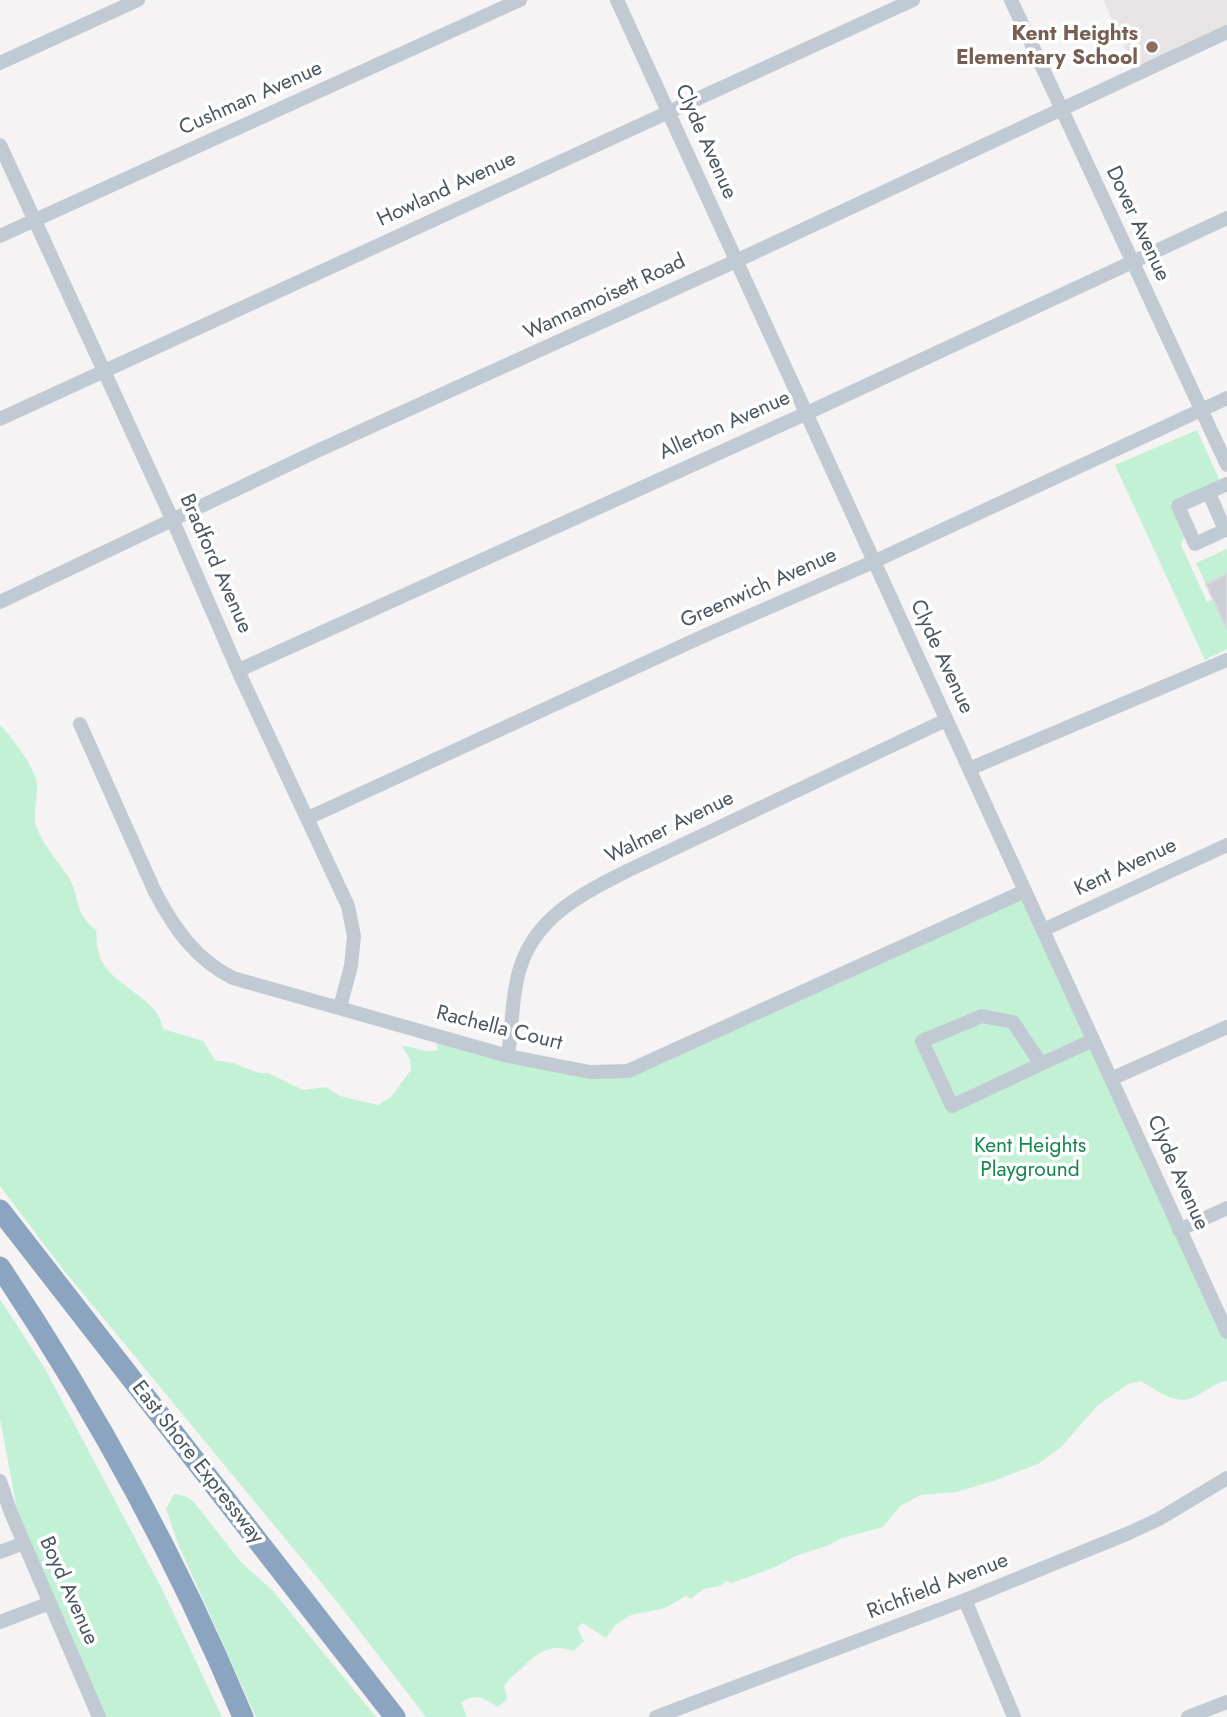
<!DOCTYPE html>
<html>
<head>
<meta charset="utf-8">
<style>
	body { margin:0 }
	canvas { display:block; background:#f5f3f3 }
</style>
</head>
<body>
<canvas width="1227" height="1717"></canvas>
<script>
const ctx = document.querySelector('canvas').getContext('2d');
ctx.lineJoin = 'round';
function paint(path, color) { ctx.fillStyle = color; ctx.fill(path, 'evenodd'); }
function strokePath(path, color, width, dash) { ctx.strokeStyle = color; ctx.lineWidth = width; ctx.lineCap = dash ? 'butt' : 'round'; ctx.setLineDash(dash || []); ctx.stroke(path); }
function write(font, color, halo, rows, align = 'center') {
  ctx.font = font + ' Jost,sans-serif'; ctx.lineWidth = 7; ctx.setLineDash([]); ctx.textBaseline = 'middle'; ctx.strokeStyle = halo; ctx.fillStyle = color; for (const [text, x, y, turn = 0] of rows) {
    ctx.save(); ctx.translate(x, y); ctx.rotate((+turn || 0) * Math.PI / 180); ctx.textAlign = isNaN(turn) ? turn : align; if (halo) ctx.strokeText(text, 0, 0); ctx.fillText(text, 0, 0); ctx.restore();
  }
}
paint(new Path2D(`
	M 1103,0 L 1227,0 L 1227,26 L 1134,68 Z`), '#e6e4e5');
paint(new Path2D(`
	M 1197,430 L 1220,481 L 1170,503 L 1184,537 L 1181,545 L 1207,602 L 1213,599 L 1225,625 L 1227,625 L 1227,649 L 1205,660 L 1115,465 Z
	M 1227,549 L 1227,574 L 1206,584 L 1196,563 Z
	M 0,725 C 11,736 32,764 36,779 C 40,794 31,813 37,828 C 44,847 59,862 69,878 C 81,900 73,911 96,930 C 97,940 97,954 102,962 C 118,989 158,998 163,1029 L 203,1041 L 215,1060 L 233,1063 L 259,1073 L 268,1073 L 303,1090 L 326,1087 L 340,1096 L 378,1105 L 391,1097 L 411,1070 L 410,1059 L 402,1046 C 413,1046 425,1054 438,1050 L 436,1042 L 626,1078 L 1025,890 L 1227,1331 L 1227,1381 C 1213,1383 1204,1393 1192,1398 C 1175,1405 1156,1390 1141,1381 L 1128,1384 L 1097,1406 L 1061,1447 L 1038,1464 L 996,1480 L 956,1492 L 921,1495 L 900,1506 L 883,1527 L 842,1538 L 827,1546 L 798,1555 L 775,1567 L 743,1579 L 731,1583 L 726,1581 L 720,1586 L 703,1589 L 691,1599 L 686,1596 L 665,1608 L 631,1615 L 615,1625 L 606,1638 L 583,1623 L 577,1628 L 584,1641 L 573,1651 C 552,1643 538,1652 524,1666 C 517,1673 509,1678 504,1686 L 507,1699 L 498,1707 C 483,1698 478,1693 461,1702 L 467,1717 L 426,1717 L 334,1598 L 62,1268 L 0,1186 Z
	M 0,1299 L 44,1367 L 162,1589 L 222,1717 L 101,1717 L 19,1520 L 0,1419 Z
	M 174,1494 L 185,1496 L 193,1501 L 241,1562 L 272,1590 L 376,1717 L 256,1717 L 179,1546 L 166,1509 Z`), '#c3f1d5');
const building = new Path2D(`
	M 1227,574 L 1227,629 L 1206,584 Z`);
paint(building, '#cdcfd5');
strokePath(building, '#d7d9de', 2);
strokePath(new Path2D(`
	M 617,0 L 1227,1332
	M 1011,0 L 1227,465
	M 0,63 L 138,0
	M 0,145 L 173,521 L 240,675 L 348,906 L 354,936 L 351,966 L 340,1007
	M 0,236 L 520,0
	M 0,419 L 913,0
	M 1209,493 L 1225,530 L 1195,544 L 1178,506 L 1227,484
	M 0,602 L 317,451 L 736,261 L 1227,32
	M 239,670 L 805,414 L 1227,218
	M 80,724 L 155,892 C 174,928 196,960 233,978 L 508,1056 L 590,1072 L 628,1071 L 1025,891
	M 969,769 L 1227,660
	M 308,818 L 708,634 L 873,562 L 1227,398
	M 1043,930 L 1227,845
	M 508,1056 C 512,1028 512,991 521,965 C 538,915 584,893 627,871 L 946,720
	M 1041,1064 L 952,1106 L 922,1041 L 982,1016 L 1013,1022 L 1041,1064 L 1093,1040
	M 1111,1079 L 1227,1027
	M 1179,1230 L 1227,1208
	M 0,1481 L 11,1513 L 99,1717
	M 0,1552 L 24,1543
	M 965,1600 L 1014,1717
	M 0,1622 L 50,1603
	M 656,1717 L 965,1600 L 1129,1533 L 1159,1519 L 1227,1478
	M 1188,1717 L 1227,1702`), '#c1cad2', 14);
strokePath(new Path2D(`
	M 0,1210 L 395,1717
	M 0,1267 C 95,1409 177,1559 243,1717`), '#8ba5c1', 21);
for (const [x, y, r, color] of [
	[1152,47,7,"#8d6e63"]
]) { const dot = new Path2D(); dot.arc(x, y, r, 0, 2 * Math.PI); ctx.fillStyle = color; ctx.fill(dot); strokePath(dot, '#fff', 2.5); }
write('bold 21px', '#785e54', '#fff', [
	["Kent Heights",1138,35],
	["Elementary School",1138,59]
], 'right');
write('21px', '#4a5661', '#fff', [
	["Cushman Avenue",251,99,-24],
	["Clyde Avenue",705,142,66],
	["Howland Avenue",447,190,-25],
	["Dover Avenue",1137,224,65],
	["Wannamoisett Road",605,298,-25],
	["Allerton Avenue",725,426,-24],
	["Bradford Avenue",215,564,66],
	["Greenwich Avenue",759,589,-24],
	["Clyde Avenue",941,657,65],
	["Walmer Avenue",670,828,-26],
	["Kent Avenue",1126,868,-25],
	["Rachella Court",499,1029,14],
	["Clyde Avenue",1177,1173,66],
	["East Shore Expressway",197,1463,52],
	["Richfield Avenue",938,1587,-21],
	["Boyd Avenue",68,1591,66]
]);
write('21px', '#17864f', '#fff', [
	["Kent Heights",1030,1147],
	["Playground",1030,1171]
]);
</script>
</body>
</html>
